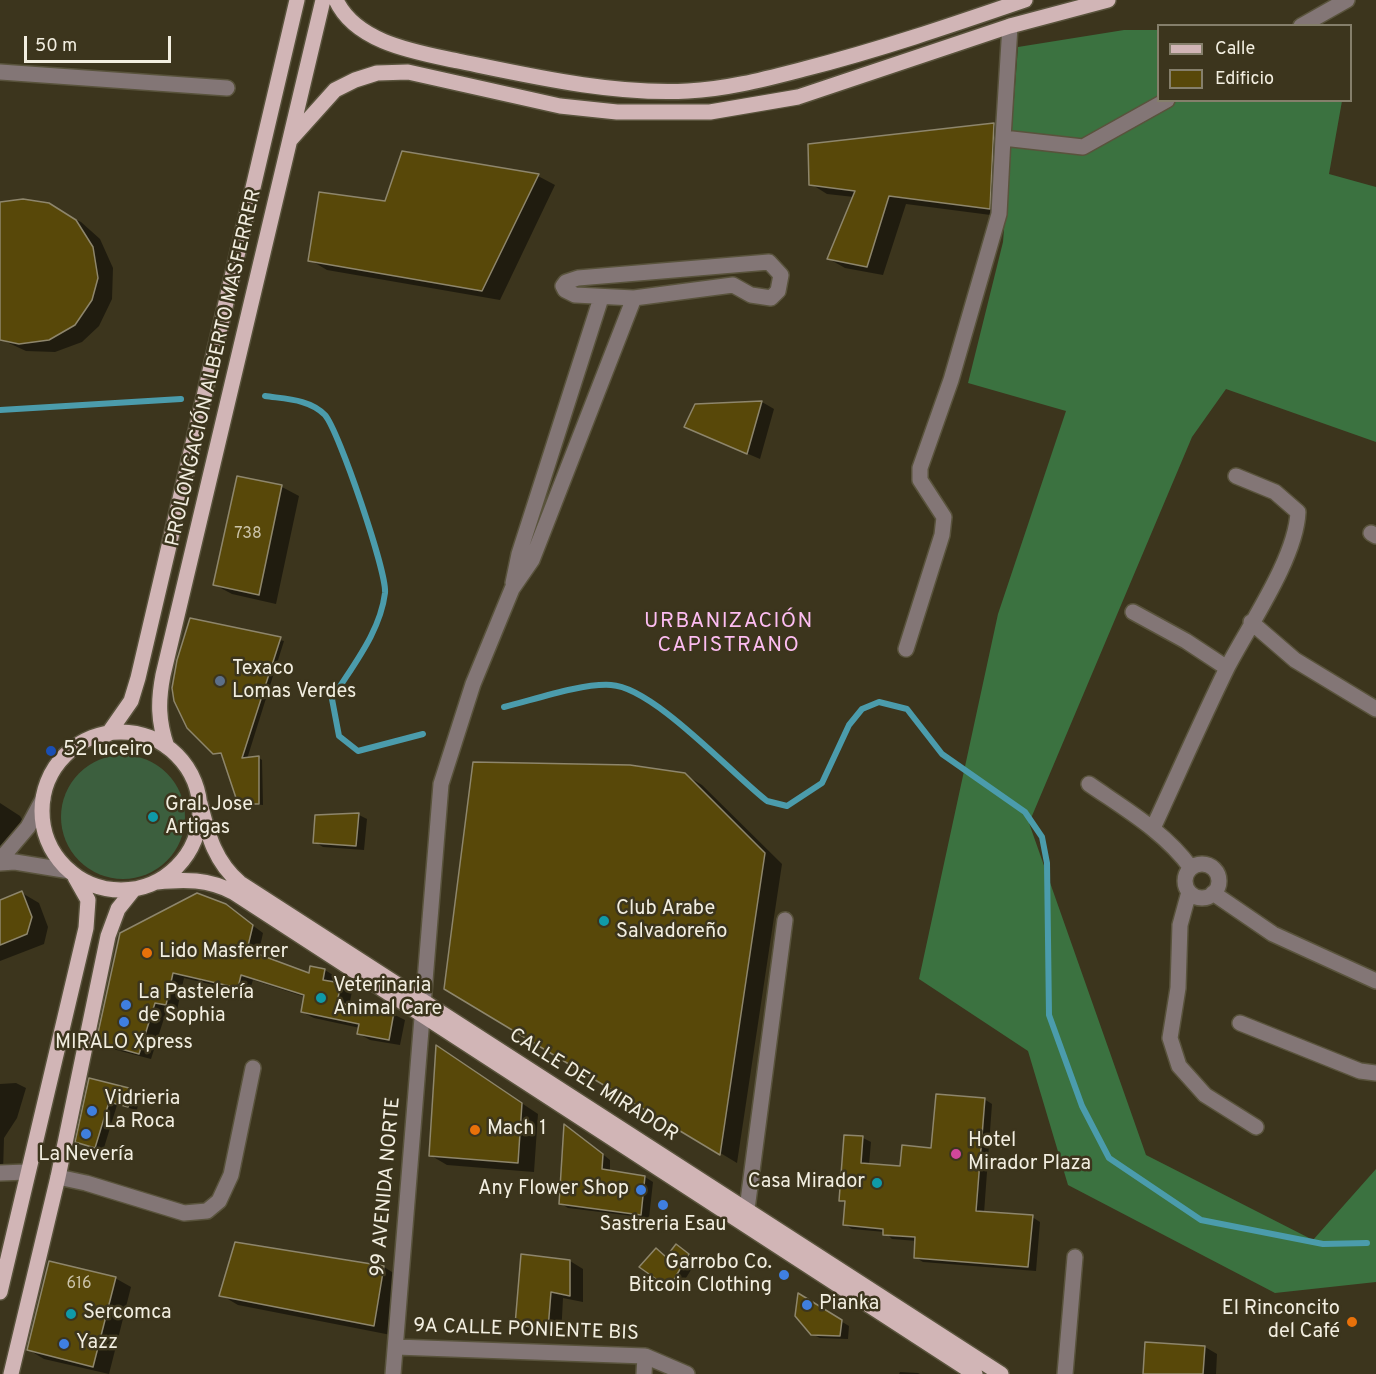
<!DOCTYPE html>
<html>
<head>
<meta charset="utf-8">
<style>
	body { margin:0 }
	#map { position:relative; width:1376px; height:1374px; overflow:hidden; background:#3c351d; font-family:Overpass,sans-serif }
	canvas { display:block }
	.legend { position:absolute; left:1157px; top:24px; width:195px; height:78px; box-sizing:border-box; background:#3c351d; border:2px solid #857f6b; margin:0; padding:8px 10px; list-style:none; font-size:18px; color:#f2eee0 }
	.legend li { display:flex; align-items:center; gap:12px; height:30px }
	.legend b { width:30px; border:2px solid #857f6b }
	.scale { position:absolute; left:24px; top:36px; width:147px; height:27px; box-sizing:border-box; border:3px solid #f2eee0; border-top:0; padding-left:8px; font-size:18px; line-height:21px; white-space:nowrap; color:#f2eee0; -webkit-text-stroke:4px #3c351d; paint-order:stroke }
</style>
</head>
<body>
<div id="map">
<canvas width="1376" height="1374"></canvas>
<ul class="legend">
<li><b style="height:8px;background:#d1b5b6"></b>Calle</li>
<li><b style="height:16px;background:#584809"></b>Edificio</li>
</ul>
<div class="scale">50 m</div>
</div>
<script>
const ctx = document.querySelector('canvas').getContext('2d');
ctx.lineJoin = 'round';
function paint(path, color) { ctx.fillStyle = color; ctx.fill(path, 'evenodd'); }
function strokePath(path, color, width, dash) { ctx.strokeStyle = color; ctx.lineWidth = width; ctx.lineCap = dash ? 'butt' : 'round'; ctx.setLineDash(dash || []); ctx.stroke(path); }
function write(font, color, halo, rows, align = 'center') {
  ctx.font = font + ' Overpass,sans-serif'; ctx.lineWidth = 5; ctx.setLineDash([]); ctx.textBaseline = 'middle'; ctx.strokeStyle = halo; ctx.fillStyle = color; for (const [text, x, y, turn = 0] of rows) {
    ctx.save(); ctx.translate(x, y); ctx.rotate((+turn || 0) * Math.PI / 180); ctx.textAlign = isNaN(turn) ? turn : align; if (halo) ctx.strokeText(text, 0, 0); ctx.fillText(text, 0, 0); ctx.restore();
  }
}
paint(new Path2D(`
	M61 817a62 62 0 1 1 124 0a62 62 0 1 1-124 0Z`), '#3c5f3e');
paint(new Path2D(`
	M 1124,30 L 1158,30 L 1158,100 L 1342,101 L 1329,174 L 1376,187 L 1376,442 L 1226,389 L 1192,437 L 1029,823 L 1146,1155 L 1313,1240 L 1376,1169 L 1376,1282 L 1275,1293 L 1068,1185 L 1028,1051 L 919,979 L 998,614 L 1066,411 L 968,383 L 1003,242 L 1018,47 Z`), '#3b7240');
paint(new Path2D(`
	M 994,125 L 1010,134 L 1006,217 L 906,204 L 883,275 L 845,268 L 829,259 L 854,197 L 827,194 L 811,184 Z
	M 403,153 L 538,176 L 555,185 L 500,300 L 327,270 L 310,260 L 386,202 Z
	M 39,202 L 81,222 L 100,239 L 113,268 L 112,299 L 99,326 L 82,342 L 55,352 L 26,351 L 0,339 L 0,205 Z
	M 762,402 L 774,409 L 760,459 L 686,427 Z
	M 282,487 L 299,496 L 276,604 L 232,594 L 215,585 Z
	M 190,619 L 284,641 L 247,759 L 258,757 L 262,760 L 263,805 L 239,803 L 223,755 L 214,753 L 174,688 L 182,642 Z
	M 685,775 L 702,785 L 782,864 L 737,1163 L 446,988 Z
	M 0,803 L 20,816 L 25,824 L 0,853 Z
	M 359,815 L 367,819 L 364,850 L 323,847 L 315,842 L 317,816 Z
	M 22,893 L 39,903 L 48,927 L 44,944 L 0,961 L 0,902 Z
	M 225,905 L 263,933 L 258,956 L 310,975 L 311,968 L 325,970 L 336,977 L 335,984 L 352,991 L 349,1007 L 393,1014 L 405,1020 L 400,1045 L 370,1040 L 359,1034 L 360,1028 L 314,1018 L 302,1012 L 305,997 L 253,980 L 249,993 L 184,978 L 177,1010 L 167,1009 L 151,1059 L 109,1048 L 98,1041 Z
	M 437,1047 L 538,1114 L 534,1172 L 447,1165 L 430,1155 Z
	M 90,1079 L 140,1095 L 137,1110 L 117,1105 L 103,1151 L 77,1142 Z
	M 16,1083 L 26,1088 L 17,1118 L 4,1138 L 3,1172 L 0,1172 L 0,1084 Z
	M 984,1099 L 992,1104 L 984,1213 L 1032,1217 L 1040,1222 L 1036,1271 L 923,1262 L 915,1257 L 917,1241 L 892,1239 L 885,1232 L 852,1229 L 844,1224 L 846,1203 L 841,1200 L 863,1138 L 871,1142 L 869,1165 L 901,1168 L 933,1149 Z
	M 572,1130 L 610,1160 L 610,1171 L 645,1177 L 653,1182 L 649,1218 L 568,1208 L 560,1203 Z
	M 676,1245 L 697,1260 L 678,1291 L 642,1267 L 657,1250 L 668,1258 Z
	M 570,1261 L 583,1269 L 583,1302 L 563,1298 L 561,1336 L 529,1332 L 516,1324 Z
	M 384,1267 L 400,1277 L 391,1335 L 238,1305 L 221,1295 Z
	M 115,1278 L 131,1287 L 109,1374 L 44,1359 L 29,1350 Z
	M 799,1296 L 849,1326 L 848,1339 L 820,1338 L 812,1334 Z
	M 1205,1347 L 1217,1354 L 1216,1374 L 1144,1374 Z
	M 900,1372 L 918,1373 L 920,1374 L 899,1374 Z`), '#0007');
strokePath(new Path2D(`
	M 265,396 C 285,399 310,399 325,415 C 339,431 387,573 385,593 C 380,633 352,666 332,699 L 339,736 L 358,751 L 423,734
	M 0,410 L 181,399
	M 504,707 C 533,700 582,683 611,685 C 653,687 731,773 767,801 L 787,806 L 822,783 L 849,725 L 862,709 L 879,702 L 907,709 L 942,754 L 1025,812 L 1042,837 L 1047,863 L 1049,1015 L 1082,1106 L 1109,1158 L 1201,1220 L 1323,1244 L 1367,1243`), '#4b9cac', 6);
const building = new Path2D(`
	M 994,123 L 990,209 L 889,196 L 867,267 L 827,259 L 855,191 L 809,185 L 808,144 Z
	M 402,151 L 539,174 L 482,291 L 308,261 L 319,192 L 385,201 Z
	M 23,199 L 49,203 L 76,220 L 93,247 L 98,278 L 92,300 L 75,325 L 49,340 L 19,344 L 0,340 L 0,202 Z
	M 762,401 L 747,454 L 684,427 L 695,404 Z
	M 237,476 L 282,485 L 259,595 L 213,585 Z
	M 190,618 L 281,637 L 242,758 L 259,756 L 259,804 L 238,804 L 221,753 L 213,754 L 187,728 L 174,701 L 172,688 L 177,660 Z
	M 473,762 L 630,765 L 685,773 L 765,853 L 720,1155 L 444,989 Z
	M 359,813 L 356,846 L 313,843 L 315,815 Z
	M 22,891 L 32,917 L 27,934 L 0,945 L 0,900 Z
	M 197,893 L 226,904 L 253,925 L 247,950 L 309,973 L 310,966 L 325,969 L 323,980 L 341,983 L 337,1003 L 394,1012 L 389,1040 L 357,1034 L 359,1024 L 301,1012 L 304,995 L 241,975 L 238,988 L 173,973 L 166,1005 L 155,1003 L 139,1054 L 96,1042 L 120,933 Z
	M 436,1045 L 522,1103 L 518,1163 L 429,1156 Z
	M 89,1078 L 133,1089 L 128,1107 L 109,1102 L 95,1148 L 75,1142 Z
	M 936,1094 L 985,1098 L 976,1211 L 1033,1215 L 1028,1267 L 914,1258 L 915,1237 L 883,1235 L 883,1229 L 843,1225 L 845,1201 L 839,1201 L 844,1135 L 863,1136 L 861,1163 L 900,1166 L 902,1145 L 931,1148 Z
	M 564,1124 L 603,1154 L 602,1169 L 645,1176 L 641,1215 L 559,1204 Z
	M 235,1242 L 384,1266 L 374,1326 L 219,1296 Z
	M 676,1244 L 689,1254 L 669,1288 L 639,1267 L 656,1248 L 666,1257 Z
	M 521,1254 L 570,1260 L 570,1296 L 551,1292 L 548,1329 L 515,1325 Z
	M 49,1261 L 116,1277 L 93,1367 L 27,1350 Z
	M 798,1293 L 842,1320 L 840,1336 L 811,1335 L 795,1316 Z
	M 1145,1342 L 1205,1346 L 1203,1374 L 1143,1374 Z`);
paint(building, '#584809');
strokePath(building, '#8e866c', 1.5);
const minor = new Path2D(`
	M 1301,26 L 1347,0
	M 0,72 L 227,88
	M 1003,138 L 1010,26
	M 769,262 L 781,275 L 778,291 L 771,298 L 751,295 L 733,285 L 634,298 L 575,295 L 565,290 L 563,286 L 566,282 L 578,278 Z
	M 1371,533 L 1376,536
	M 513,583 L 519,554 L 601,298
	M 1133,612 L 1186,641 L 1227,668
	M 1251,622 L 1295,660 L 1376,709
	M 906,649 L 942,535 L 944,517 L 920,480 L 920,468 L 951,380 L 999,214 L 1003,138 L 1083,147 L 1167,100
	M 1089,784 C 1125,809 1165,832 1191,868
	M 1153,828 C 1178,774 1202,719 1228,666 C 1250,624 1296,558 1298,512 L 1275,492 L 1236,476
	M 0,860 L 28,827 L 43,799
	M 0,863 L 15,862 L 70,871
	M1185 881a17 17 0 1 1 34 0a17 17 0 1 1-34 0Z
	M 1189,892 L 1180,925 L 1178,988 L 1170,1038 L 1179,1066 L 1205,1095 L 1256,1127
	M 1213,893 L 1273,934 L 1376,981
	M 1240,1023 L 1360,1071 L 1376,1073
	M 0,1173 L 27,1172
	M 58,1177 L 86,1183 L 184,1213 L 207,1211 L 219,1201 L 231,1175 L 253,1068
	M 747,1209 L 785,920
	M 396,1347 L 645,1356 L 687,1374
	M 393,1374 L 441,784 L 473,684 L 512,589 L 532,560 L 634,298
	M 644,1374 L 645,1356
	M 1065,1374 L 1075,1257`);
const major = new Path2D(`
	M 336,0 C 356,43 416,52 458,61 C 531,76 613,95 688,91 C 728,89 765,79 804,69 C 879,50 952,25 1025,0
	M 291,139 L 335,90 L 355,80 L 377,73 L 408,72 L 560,106 L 617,112 L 710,112 L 798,97 L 1010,26 L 1108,0
	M42 811a79 79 0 1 1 158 0a79 79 0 1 1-158 0Z
	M 108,734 L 131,701 L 138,678 L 297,0
	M 167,747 C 158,721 158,701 163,675 L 323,0
	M 200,803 C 208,834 214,861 240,883 L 1001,1374
	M 157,882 C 185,879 208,879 233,892 L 975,1374
	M 0,1292 L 86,928 L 88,900 L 75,877
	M 11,1374 L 58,1177 L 108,936 L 118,909 L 134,889`);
strokePath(minor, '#59533c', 18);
strokePath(major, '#59533c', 18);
strokePath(minor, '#837676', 15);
strokePath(major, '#d1b5b6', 15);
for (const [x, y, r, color] of [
	[220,681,6,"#5c6f8a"],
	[51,751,6,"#1a4fb4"],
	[153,817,6,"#0f9aa8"],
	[604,921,6,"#0f9aa8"],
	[147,953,6,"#e8710a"],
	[321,998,6,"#0f9aa8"],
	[126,1005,6,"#3f7fe0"],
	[124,1022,6,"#3f7fe0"],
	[92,1111,6,"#3f7fe0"],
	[475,1130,6,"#e8710a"],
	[86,1134,6,"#3f7fe0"],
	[956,1154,6,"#d1479c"],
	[877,1183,6,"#0f9aa8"],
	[641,1190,6,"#3f7fe0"],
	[663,1205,6,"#3f7fe0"],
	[784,1275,6,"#3f7fe0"],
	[807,1305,6,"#3f7fe0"],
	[71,1314,6,"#0f9aa8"],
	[1352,1322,6,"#e8710a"],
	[64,1344,6,"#3f7fe0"]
]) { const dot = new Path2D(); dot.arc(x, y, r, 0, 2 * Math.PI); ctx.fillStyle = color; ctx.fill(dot); strokePath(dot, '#3c351d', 2); }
write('16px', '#ccc4aa', null, [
	["738",248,535],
	["616",79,1285]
]);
write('20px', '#f2eee0', '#3c351d', [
	["PROLONGACIÓN ALBERTO MASFERRER",215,368,-77],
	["CALLE DEL MIRADOR",593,1086,32],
	["99 AVENIDA NORTE",387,1187,-85],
	["9A CALLE PONIENTE BIS",526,1331,2]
]);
write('20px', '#f2eee0', '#3c351d', [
	["Texaco",232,670],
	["Lomas Verdes",232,693],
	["52 luceiro",63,751],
	["Gral. Jose",165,806],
	["Artigas",165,829],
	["Club Arabe",616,910],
	["Salvadoreño",616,933],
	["Lido Masferrer",159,953],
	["Veterinaria",333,987],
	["Animal Care",333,1010],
	["La Pastelería",138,994],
	["de Sophia",138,1017],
	["MIRALO Xpress",124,1044,"center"],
	["Vidrieria",104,1100],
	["La Roca",104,1123],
	["Mach 1",487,1130],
	["Hotel",968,1142],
	["Mirador Plaza",968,1165],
	["La Nevería",86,1156,"center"],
	["Casa Mirador",865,1183,"right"],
	["Any Flower Shop",629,1190,"right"],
	["Sastreria Esau",663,1226,"center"],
	["Garrobo Co.",772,1264,"right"],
	["Bitcoin Clothing",772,1287,"right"],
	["Pianka",819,1305],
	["El Rinconcito",1340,1310,"right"],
	["del Café",1340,1333,"right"],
	["Sercomca",83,1314],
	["Yazz",76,1344]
], 'left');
ctx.letterSpacing = '1.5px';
write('21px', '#fdbdf2', '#3c351d', [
	["URBANIZACIÓN",729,623],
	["CAPISTRANO",729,647]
]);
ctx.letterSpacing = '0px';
</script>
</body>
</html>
